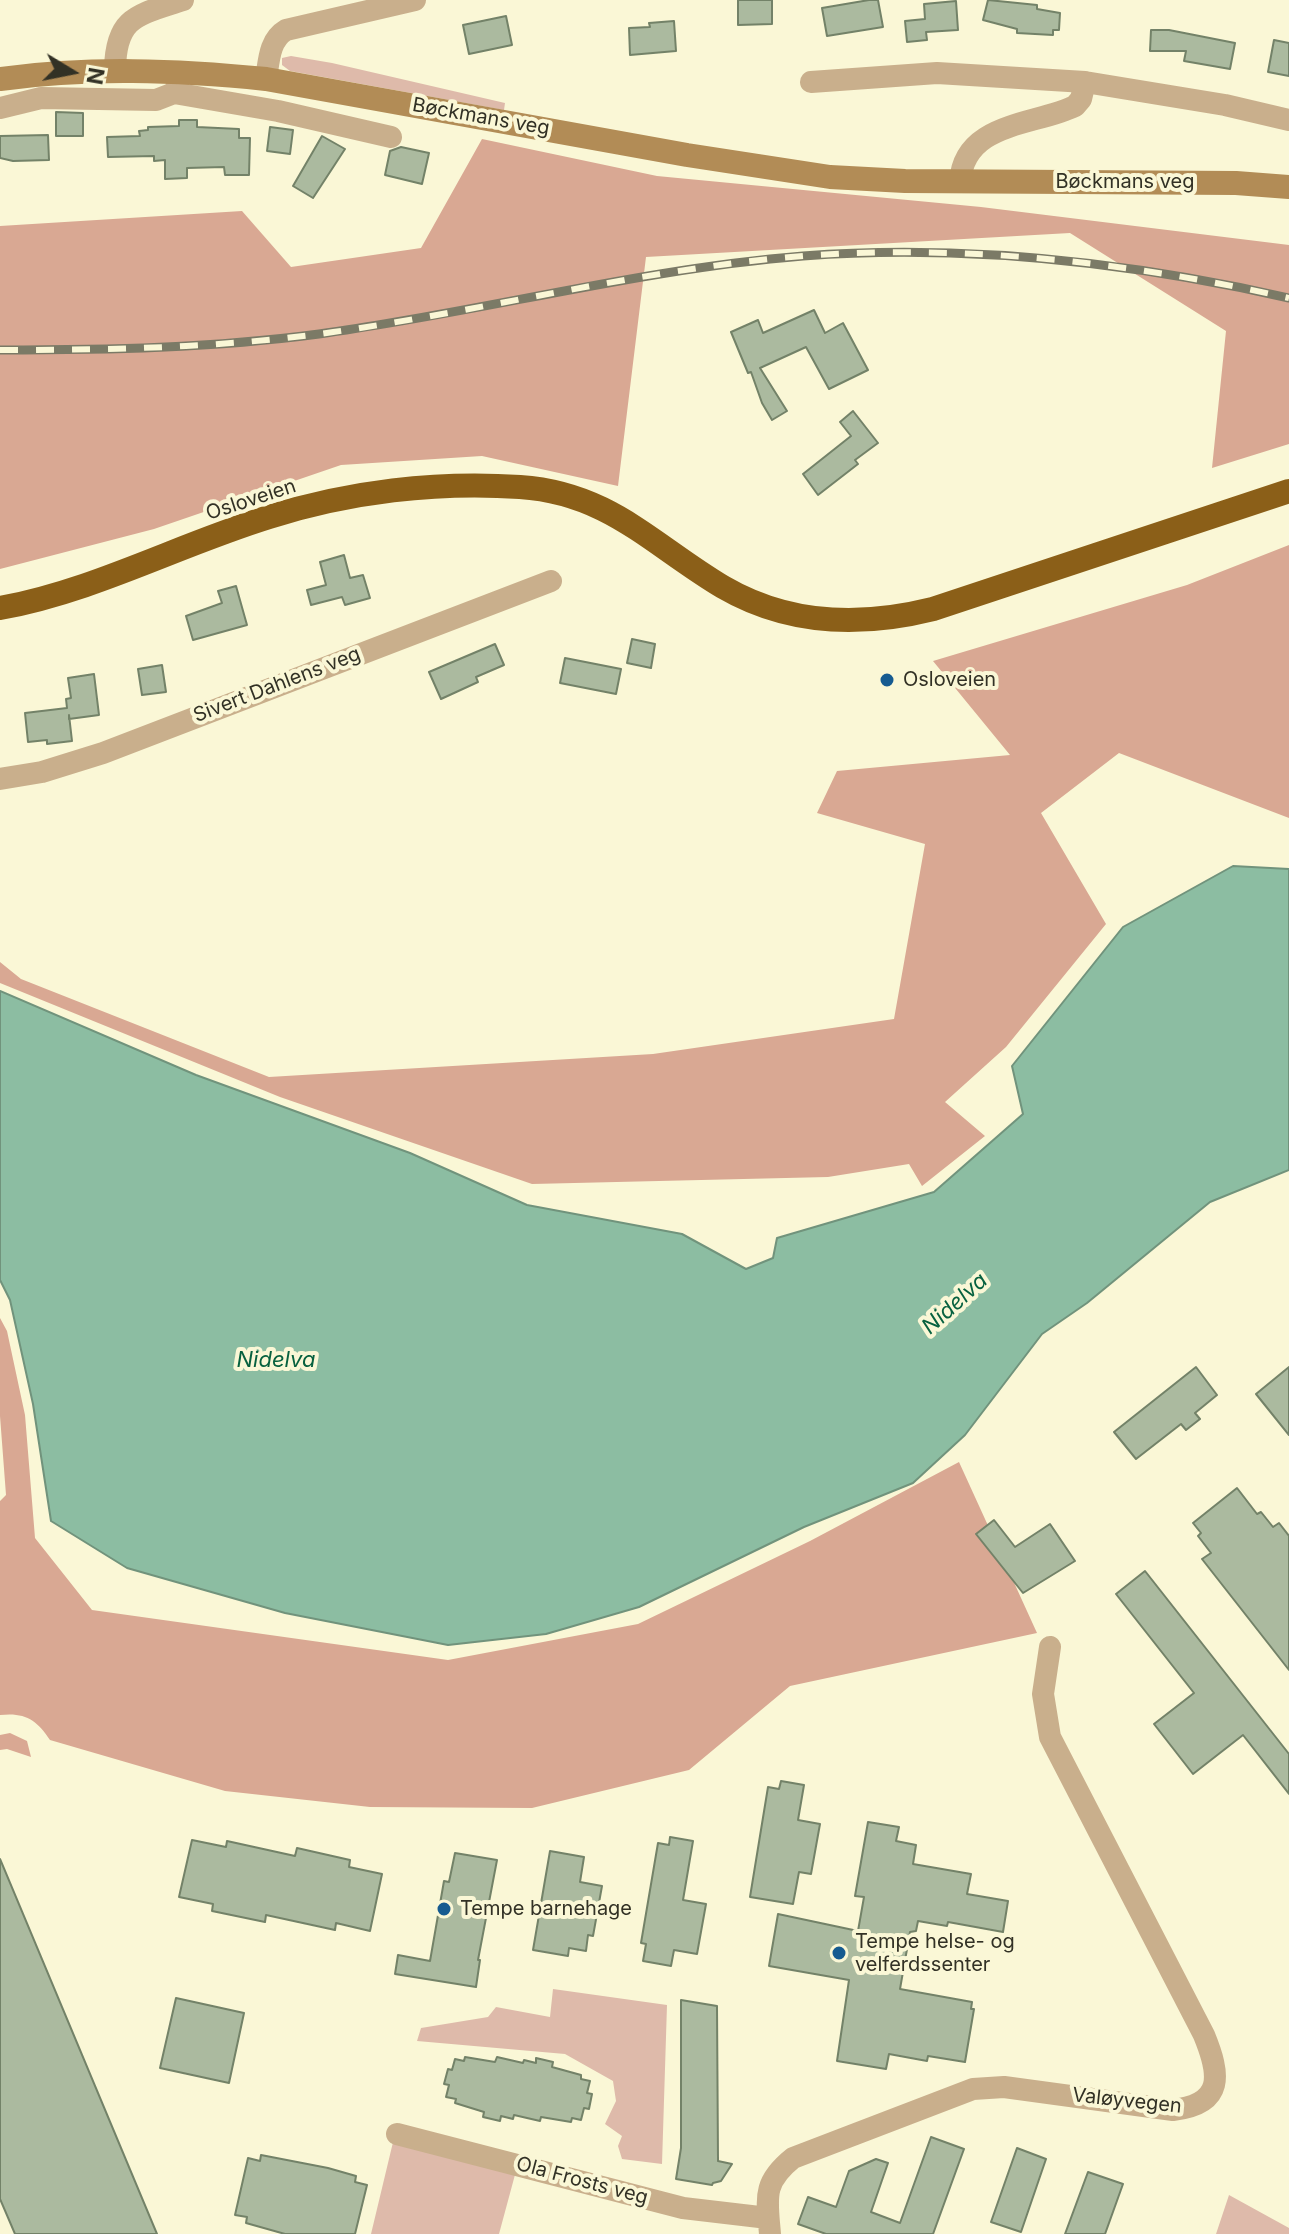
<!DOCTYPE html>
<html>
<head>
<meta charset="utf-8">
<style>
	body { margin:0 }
	#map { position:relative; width:1289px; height:2234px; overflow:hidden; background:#faf7d6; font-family:Inter,sans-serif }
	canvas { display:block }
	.north { position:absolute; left:32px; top:32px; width:80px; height:80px; -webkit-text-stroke:6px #faf7d6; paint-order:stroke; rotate:100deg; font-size:22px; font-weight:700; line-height:32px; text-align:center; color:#323125 }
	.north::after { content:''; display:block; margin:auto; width:28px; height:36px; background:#323125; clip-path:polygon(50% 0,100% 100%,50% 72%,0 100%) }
</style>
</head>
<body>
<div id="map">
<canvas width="1289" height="2234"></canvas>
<div class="north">N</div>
</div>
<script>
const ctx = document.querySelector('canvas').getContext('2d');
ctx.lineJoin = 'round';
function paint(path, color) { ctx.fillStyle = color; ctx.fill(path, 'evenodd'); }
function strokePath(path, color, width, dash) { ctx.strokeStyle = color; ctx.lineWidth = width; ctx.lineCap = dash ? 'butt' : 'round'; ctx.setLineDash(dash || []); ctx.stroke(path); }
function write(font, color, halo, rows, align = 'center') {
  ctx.font = font + ' Inter,sans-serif'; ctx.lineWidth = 8; ctx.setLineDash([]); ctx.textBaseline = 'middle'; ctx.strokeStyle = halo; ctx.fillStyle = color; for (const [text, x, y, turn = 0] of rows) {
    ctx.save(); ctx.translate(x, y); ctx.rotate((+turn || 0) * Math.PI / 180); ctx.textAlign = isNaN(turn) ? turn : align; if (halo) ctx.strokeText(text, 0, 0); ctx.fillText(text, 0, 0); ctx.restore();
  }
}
paint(new Path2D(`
	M 291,56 L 332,63 L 505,103 L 504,110 L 290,71 L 282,65 L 282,58 Z
	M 553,1989 L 667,2005 L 662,2164 L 622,2159 L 618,2146 L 622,2136 L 605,2124 L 616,2101 L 613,2081 L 565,2054 L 417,2041 L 421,2028 L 488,2017 L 496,2007 L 550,2017 Z
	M 394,2138 L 516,2171 L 499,2234 L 371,2234 Z
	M 1229,2195 L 1289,2228 L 1289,2234 L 1216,2234 Z`), '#debaaa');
paint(new Path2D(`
	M 482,139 L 657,176 L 981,207 L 1289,245 L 1289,444 L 1212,468 L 1226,331 L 1070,233 L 646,257 L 618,486 L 482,456 L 341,465 L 154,529 L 0,569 L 0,226 L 242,211 L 291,267 L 421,248 Z
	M 1289,545 L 1289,818 L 1119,753 L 1041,813 L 1106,924 L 1006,1047 L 945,1102 L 985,1136 L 922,1186 L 909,1164 L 828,1177 L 532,1184 L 280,1097 L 0,983 L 0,962 L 21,979 L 269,1077 L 653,1054 L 894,1019 L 925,844 L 817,813 L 837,771 L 1010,755 L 933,661 L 1187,585 Z
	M 0,1318 L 7,1331 L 25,1415 L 35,1538 L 92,1610 L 448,1660 L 638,1624 L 810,1541 L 959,1462 L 1037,1633 L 790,1686 L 689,1770 L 532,1808 L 370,1807 L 225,1791 L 50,1740 C 37,1720 25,1712 0,1715 L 0,1501 L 6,1495 L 0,1416 Z
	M 10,1733 L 27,1741 L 31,1757 L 7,1749 L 0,1750 L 0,1735 Z`), '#d9a893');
const water = new Path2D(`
	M 1233,866 L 1289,869 L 1289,1170 L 1210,1202 L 1087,1303 L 1042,1334 L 965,1435 L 913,1483 L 804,1527 L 639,1607 L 546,1634 L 448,1645 L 285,1613 L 127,1568 L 51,1521 L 33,1404 L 10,1300 L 0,1280 L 0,991 L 196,1075 L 410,1153 L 527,1205 L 682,1234 L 746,1269 L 773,1258 L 777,1238 L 934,1192 L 1023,1114 L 1012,1066 L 1123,927 Z`);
paint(water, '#8cbda2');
strokePath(water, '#71937c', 2);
const building = new Path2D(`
	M 738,0 L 772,0 L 772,24 L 738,25 Z
	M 869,0 L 878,0 L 883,27 L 827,36 L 822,8 Z
	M 988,0 L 1037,5 L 1037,9 L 1060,13 L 1059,30 L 1053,30 L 1053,35 L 1017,33 L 1017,29 L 983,20 Z
	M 956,1 L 958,30 L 926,32 L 927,40 L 907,42 L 905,21 L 925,19 L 924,4 Z
	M 506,16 L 512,45 L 469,54 L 463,25 Z
	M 674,21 L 676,51 L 630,55 L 629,28 L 650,27 L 649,23 Z
	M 1151,30 L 1169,30 L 1235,43 L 1230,69 L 1184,61 L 1186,51 L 1150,51 Z
	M 1274,40 L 1289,43 L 1289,76 L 1268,72 Z
	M 56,112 L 83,113 L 83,136 L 56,136 Z
	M 179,120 L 197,120 L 197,127 L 239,129 L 239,138 L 250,138 L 249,175 L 225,175 L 224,167 L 187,168 L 187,178 L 165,179 L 165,160 L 154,161 L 154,156 L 108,157 L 107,137 L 140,136 L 139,131 L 148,130 L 148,127 L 179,126 Z
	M 270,127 L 293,130 L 290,154 L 267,151 Z
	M 48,135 L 49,160 L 13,161 L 0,158 L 0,136 Z
	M 322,136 L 345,149 L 313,198 L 293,186 Z
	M 401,147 L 429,153 L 422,184 L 385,175 L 390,151 Z
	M 814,310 L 825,333 L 843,323 L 868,370 L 829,389 L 806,347 L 760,368 L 787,411 L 772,420 L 762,403 L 751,372 L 748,373 L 731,332 L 758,320 L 763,333 Z
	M 853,411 L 878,443 L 855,460 L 858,464 L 818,495 L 803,474 L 851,436 L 840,422 Z
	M 344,555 L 350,578 L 363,575 L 370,598 L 345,605 L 342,597 L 311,605 L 307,590 L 326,585 L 320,562 Z
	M 236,586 L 247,625 L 193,640 L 186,616 L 222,603 L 218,591 Z
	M 632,639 L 655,644 L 651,668 L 627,663 Z
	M 495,644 L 504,665 L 476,677 L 478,682 L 441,699 L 429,672 Z
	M 565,658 L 621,669 L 616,694 L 560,683 Z
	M 162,665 L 166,692 L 142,695 L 138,669 Z
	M 94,674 L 99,715 L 69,719 L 69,715 L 72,741 L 47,744 L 47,740 L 28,742 L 25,713 L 67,708 L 66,699 L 71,698 L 68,678 Z
	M 1196,1367 L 1217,1395 L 1195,1413 L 1200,1419 L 1186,1430 L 1181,1424 L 1136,1459 L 1114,1432 Z
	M 1289,1367 L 1289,1435 L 1256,1394 Z
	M 1237,1488 L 1257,1514 L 1261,1512 L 1273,1527 L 1279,1523 L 1289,1536 L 1289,1670 L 1202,1559 L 1211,1553 L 1198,1536 L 1201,1533 L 1193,1523 Z
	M 994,1520 L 1015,1547 L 1050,1524 L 1075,1561 L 1023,1593 L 976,1534 Z
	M 1145,1571 L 1289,1754 L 1289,1794 L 1243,1735 L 1193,1774 L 1154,1724 L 1194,1693 L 1116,1594 Z
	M 781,1781 L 804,1785 L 798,1820 L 820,1824 L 811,1874 L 799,1872 L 793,1904 L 750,1897 L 768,1787 L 779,1789 Z
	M 868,1822 L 899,1827 L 896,1841 L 916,1845 L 913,1864 L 971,1874 L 967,1894 L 1008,1901 L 1003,1932 L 948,1922 L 947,1926 L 918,1921 L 916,1931 L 910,1932 L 900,1989 L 972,2002 L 971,2009 L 974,2009 L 965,2062 L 928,2056 L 927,2061 L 889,2054 L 886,2069 L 837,2061 L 849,1980 L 769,1966 L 778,1914 L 858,1931 L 864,1897 L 855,1896 Z
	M 670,1837 L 693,1841 L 683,1900 L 706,1904 L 697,1954 L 674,1950 L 671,1966 L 643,1961 L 646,1944 L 641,1943 L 658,1843 L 669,1845 Z
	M 192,1840 L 226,1847 L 227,1841 L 295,1856 L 297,1848 L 350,1860 L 349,1867 L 382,1874 L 370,1931 L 336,1923 L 335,1930 L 266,1915 L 265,1922 L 212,1911 L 213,1904 L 179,1897 Z
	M 550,1851 L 584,1857 L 580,1882 L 602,1886 L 593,1936 L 588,1935 L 586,1951 L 569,1948 L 568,1956 L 533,1950 Z
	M 455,1853 L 497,1860 L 478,1960 L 480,1960 L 476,1987 L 395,1974 L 398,1955 L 430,1961 L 444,1881 L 449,1882 Z
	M 0,1859 L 157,2234 L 15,2234 L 0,2199 Z
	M 176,1998 L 244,2013 L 229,2083 L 160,2068 Z
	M 681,2000 L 717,2006 L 718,2161 L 732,2164 L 721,2181 L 713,2183 L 712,2185 L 676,2179 L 681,2148 Z
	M 465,2057 L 495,2062 L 497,2057 L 523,2063 L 524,2060 L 536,2063 L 536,2058 L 553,2062 L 552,2067 L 581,2075 L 581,2079 L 590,2081 L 587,2093 L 592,2094 L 589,2109 L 584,2108 L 581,2120 L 572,2118 L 571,2122 L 541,2117 L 540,2121 L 514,2115 L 513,2119 L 501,2116 L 500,2121 L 483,2117 L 484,2112 L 455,2103 L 456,2099 L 446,2097 L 449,2085 L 444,2084 L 448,2069 L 452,2070 L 455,2059 L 464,2061 Z
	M 931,2137 L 964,2149 L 933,2234 L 826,2234 L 798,2224 L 808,2197 L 836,2207 L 849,2171 L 876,2159 L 888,2163 L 871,2212 L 900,2223 Z
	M 1017,2148 L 1046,2159 L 1021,2232 L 991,2222 Z
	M 261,2155 L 328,2168 L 356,2176 L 355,2182 L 367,2185 L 355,2234 L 285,2234 L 246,2223 L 247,2217 L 235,2215 L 248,2158 L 260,2161 Z
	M 1088,2172 L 1123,2184 L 1105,2234 L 1065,2234 Z`);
paint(building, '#abba9f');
strokePath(building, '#738268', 2);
strokePath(new Path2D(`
	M 115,69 C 116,16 138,15 183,0
	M 266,79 C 269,61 269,40 286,30 L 415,0
	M 811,82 L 937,73 L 1085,82
	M 174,93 L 278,111 L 391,137
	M 0,108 L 41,98 L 156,100 L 174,93 L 179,80
	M 960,182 C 964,122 1033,126 1075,106 L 1081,99 L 1085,82 L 1225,105 L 1289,120
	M 0,779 L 42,772 L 103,753 L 551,581
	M 397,2134 L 683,2208 L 768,2218
	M 770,2234 C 767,2198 762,2183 793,2158 L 973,2089 L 1004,2087 L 1173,2110 C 1225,2104 1220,2074 1204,2035 L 1050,1737 L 1043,1694 L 1050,1647`), '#c9af8c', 22);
strokePath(new Path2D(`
	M 0,79 C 89,67 176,70 266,79 L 687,155 L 830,177 L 905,181 L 1236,183 L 1289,187`), '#b28c56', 24);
strokePath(new Path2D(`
	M 0,608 C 94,591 178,545 269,517 C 348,492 437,481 520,487 C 609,493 651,544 723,587 C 788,625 861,627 933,609 L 1289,491`), '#8b5f18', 24);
const rail = new Path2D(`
	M 0,350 C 107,350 213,348 319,334 C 481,312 640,269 803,256 C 966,244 1129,262 1289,298`);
strokePath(rail, '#7b7a66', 9);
strokePath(rail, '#faf7d6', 6, [18]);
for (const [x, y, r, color] of [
	[887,680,8,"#165b90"],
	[444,1909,8,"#165b90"],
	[839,1953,8,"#165b90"]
]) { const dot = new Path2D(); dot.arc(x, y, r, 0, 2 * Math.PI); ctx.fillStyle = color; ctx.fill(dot); strokePath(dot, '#faf7d6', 3); }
write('20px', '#323125', '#faf7d6', [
	["Bøckmans veg",481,117,10],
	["Bøckmans veg",1125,182],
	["Osloveien",251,500,-18],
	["Sivert Dahlens veg",277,685,-21],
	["Valøyvegen",1127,2101,6],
	["Ola Frosts veg",582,2181,15]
]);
write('20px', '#323125', '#faf7d6', [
	["Osloveien",903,680],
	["Tempe barnehage",460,1909],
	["Tempe helse- og",855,1942],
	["velferdssenter",855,1965]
], 'left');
write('italic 22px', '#07613f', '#faf7d6', [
	["Nidelva",955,1304,-42],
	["Nidelva",276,1360]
]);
</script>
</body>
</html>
